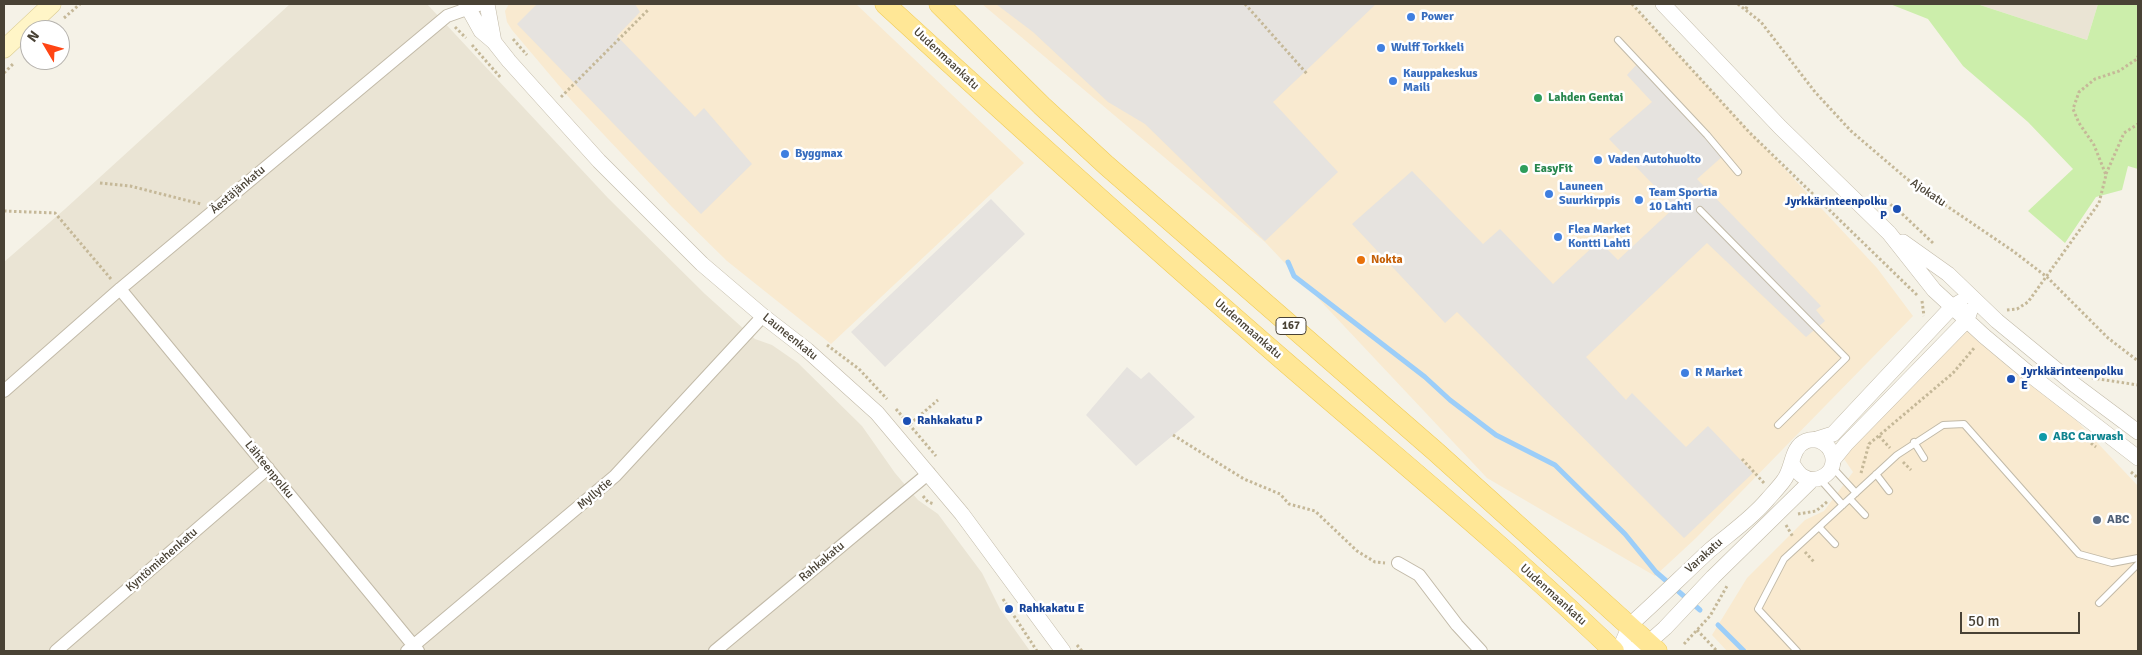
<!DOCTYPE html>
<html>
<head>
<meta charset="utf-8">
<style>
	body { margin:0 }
	#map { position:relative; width:2142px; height:655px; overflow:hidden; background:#f5f2e7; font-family:Signika,sans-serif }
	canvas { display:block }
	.frame { position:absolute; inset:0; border:5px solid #494235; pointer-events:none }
	.north { position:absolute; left:20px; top:20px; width:50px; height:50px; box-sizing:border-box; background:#fff; border:1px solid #b6b3ae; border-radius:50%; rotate:307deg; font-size:14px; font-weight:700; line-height:20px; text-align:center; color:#494235 }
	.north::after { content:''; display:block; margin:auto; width:18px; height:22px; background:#ff4514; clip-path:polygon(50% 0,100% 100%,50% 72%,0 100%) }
	.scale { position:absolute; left:1960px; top:612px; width:120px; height:22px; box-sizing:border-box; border:2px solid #494235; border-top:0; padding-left:6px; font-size:15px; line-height:18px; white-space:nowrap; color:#494235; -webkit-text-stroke:4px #fff; paint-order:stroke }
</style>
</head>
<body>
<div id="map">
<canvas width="2142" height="655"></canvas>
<div class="frame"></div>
<div class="north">N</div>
<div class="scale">50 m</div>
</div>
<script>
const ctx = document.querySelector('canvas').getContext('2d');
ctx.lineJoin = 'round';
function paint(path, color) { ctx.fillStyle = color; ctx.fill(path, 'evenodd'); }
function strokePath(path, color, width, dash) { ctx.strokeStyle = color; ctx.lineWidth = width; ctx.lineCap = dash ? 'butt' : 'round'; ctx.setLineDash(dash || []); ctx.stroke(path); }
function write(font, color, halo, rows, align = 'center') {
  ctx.font = font + ' Signika,sans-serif'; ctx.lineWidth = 5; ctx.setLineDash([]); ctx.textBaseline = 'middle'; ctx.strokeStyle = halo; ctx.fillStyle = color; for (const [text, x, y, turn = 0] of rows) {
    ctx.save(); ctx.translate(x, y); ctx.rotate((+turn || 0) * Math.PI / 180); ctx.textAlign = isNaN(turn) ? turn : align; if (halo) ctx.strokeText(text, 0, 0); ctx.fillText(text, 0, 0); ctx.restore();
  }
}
paint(new Path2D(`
	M 290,4 L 427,4 L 608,198 L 705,294 L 755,339 L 772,345 L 798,363 L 862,426 L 895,473 L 918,500 L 938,514 L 982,573 L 1000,609 L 1030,651 L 4,651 L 4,262 L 65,209 Z
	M 1977,4 L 2098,4 L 2087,40 Z`), '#eae4d4');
paint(new Path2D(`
	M 509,4 L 856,4 L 1024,163 L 831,344 L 727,261 L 672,207 L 572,101 L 512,30 L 507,22 L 505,11 Z
	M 982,4 L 1631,4 L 1877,268 L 1913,316 L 1696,538 L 1655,576 L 1487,478 L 1265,242 Z
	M 1968,326 L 1984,342 L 2076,420 L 2138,486 L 2138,651 L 1727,651 L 1712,635 L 1747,578 L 1805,520 L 1824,511 L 1853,472 L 1842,456 Z`), '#f9ead0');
paint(new Path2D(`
	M 1890,4 L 1977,4 L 2087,40 L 2098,4 L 2138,4 L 2138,169 L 2128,166 L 2122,190 L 2096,197 L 2065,243 L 2028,211 L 2073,169 L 2028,122 L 1963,66 L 1928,19 Z`), '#cceeab');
paint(new Path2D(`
	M 537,4 L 635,4 L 640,12 L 617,36 L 695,117 L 704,108 L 752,164 L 701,214 L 517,24 Z
	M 996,4 L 1376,4 L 1273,102 L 1338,172 L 1265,241 L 1145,124 L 1108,102 L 1033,32 Z
	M 1639,62 L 1724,155 L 1697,179 L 1821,306 L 1816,310 L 1825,321 L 1806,337 L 1707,243 L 1586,357 L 1626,400 L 1632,393 L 1686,447 L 1708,426 L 1753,473 L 1684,538 L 1457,312 L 1445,323 L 1352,224 L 1412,171 L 1483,244 L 1500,229 L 1553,284 L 1599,241 L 1618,260 L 1675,207 L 1609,139 L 1652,102 L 1627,75 Z
	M 991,199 L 1025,234 L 885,367 L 851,332 Z
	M 1127,367 L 1141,379 L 1149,372 L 1195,417 L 1136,466 L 1086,415 Z`), '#e6e3df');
strokePath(new Path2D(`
	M 1288,262 L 1294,276 L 1425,377 L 1450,400 L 1496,435 L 1555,465 L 1625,534 L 1656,572 L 1700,610
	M 1718,625 L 1744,651`), '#9ccef9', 5);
const service = new Path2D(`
	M 1618,40 L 1707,135 L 1738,172
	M 1700,210 L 1846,358 L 1778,425
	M 1914,442 L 1924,458
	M 1833,468 L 1856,493
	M 1876,474 L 1889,491
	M 1820,479 L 1843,505
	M 1850,499 L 1865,515
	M 1819,527 L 1835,544
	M 2099,603 L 2138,564
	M 1797,651 L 1758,609 L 1784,559 L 1897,455 L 1943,425 L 1964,424 L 2079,554 L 2112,563 L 2138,558`);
const minor = new Path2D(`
	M 120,289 L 418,651
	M 4,391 L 120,289 L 447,16 L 481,4
	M 1398,563 L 1419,575 L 1457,625 L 1481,651
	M 56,651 L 268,468
	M 407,651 L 615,476 L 763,316
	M 715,651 L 929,473`);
const tertiary = new Path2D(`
	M 466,4 L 481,31 L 494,42 L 509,61 L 599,161 L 702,264 L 763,316 L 807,350 L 877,413 L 962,514 L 1063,651
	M 487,4 L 494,42
	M 1663,4 L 1780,127 L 1889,233 L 1934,290 L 1984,336 L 2033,377 L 2138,458
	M 1903,242 L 1948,274 L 1997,321 L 2075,385 L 2138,432
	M 1814,440 L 1833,434 L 1952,307 L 1960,302
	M 1833,460 L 1846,444 L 1967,320 L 1970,311
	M 1619,651 L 1630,625 C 1657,601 1683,575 1710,550 C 1729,534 1751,519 1767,500 C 1773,493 1779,487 1784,480 C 1793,468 1791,447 1806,441 C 1819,436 1832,446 1833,459 C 1834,474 1817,484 1804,477 C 1798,474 1795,468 1792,463
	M 1628,651 L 1648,643 L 1665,628 L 1713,577 L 1812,480`);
const secondary = new Path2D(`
	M 4,49 L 52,4`);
const primary = new Path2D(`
	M 885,4 C 1016,124 1148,243 1283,360 C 1394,456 1508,549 1614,651
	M 939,4 L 1042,106 L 1106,165 L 1435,451 L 1657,651`);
strokePath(service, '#c2baa8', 8);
strokePath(minor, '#c2baa8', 14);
strokePath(tertiary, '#c2baa8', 16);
strokePath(secondary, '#dacb91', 19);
strokePath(primary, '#f1cc58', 21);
strokePath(new Path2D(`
	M 1245,4 L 1308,75
	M 1632,4 L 1749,132 L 1918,296
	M 1738,4 L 1761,22 L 1815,92 L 1851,131 L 1907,179 L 2013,251 L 2047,277 L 2108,338 L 2138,361
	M 1746,9 L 1748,4
	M 64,18 L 80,4
	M 455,27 L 466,38
	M 513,39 L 527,55
	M 472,45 L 501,78
	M 4,73 L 14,63
	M 561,97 L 648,10
	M 2106,174 L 2124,133 L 2138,124
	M 100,183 L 130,186 L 201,204
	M 1878,196 L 1897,209 L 1933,243
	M 4,211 L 55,213 L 111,279
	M 1922,301 L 1924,316
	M 2007,310 L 2017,309 L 2028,302 L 2099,203 L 2106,175 L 2094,145 L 2079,123 L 2073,109 L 2079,92 L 2095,79 L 2119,71 L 2137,59 L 2138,56
	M 827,345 L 859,369 L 887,399
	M 2092,378 L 2138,385
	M 896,409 L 936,456
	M 910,424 L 938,400
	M 1173,435 L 1244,479 L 1280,494 L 1289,504 L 1315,511 L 1357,551 L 1375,562 L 1385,563
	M 1879,436 L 1890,448
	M 2083,437 L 2096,447
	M 1742,459 L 1764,483
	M 1903,462 L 1911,470
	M 2131,472 L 2138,478
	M 1861,473 L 1869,444 L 1953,373 L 1975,347
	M 923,496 L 928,502 L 934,504
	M 1798,514 L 1816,511 L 1828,501
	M 1786,525 L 1793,537
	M 1805,552 L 1815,563
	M 1003,599 L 1037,651
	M 1697,630 L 1717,651
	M 1684,644 L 1710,616 L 1727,586
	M 1077,645 L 1082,651`), '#c5b898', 3, [2.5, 2.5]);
strokePath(service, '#fff', 6);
strokePath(minor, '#fff', 12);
strokePath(tertiary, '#fff', 15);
strokePath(secondary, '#fff5c7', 18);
strokePath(primary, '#ffe796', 20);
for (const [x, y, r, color] of [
	[1411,17,5,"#3f7fe0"],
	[1381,48,5,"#3f7fe0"],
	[1393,81,5,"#3f7fe0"],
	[1538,98,5,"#2e9e5b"],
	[785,154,5,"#3f7fe0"],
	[1598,160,5,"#3f7fe0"],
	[1524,169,5,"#2e9e5b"],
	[1549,194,5,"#3f7fe0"],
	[1639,200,5,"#3f7fe0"],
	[1897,209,5,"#1a4fb4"],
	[1558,237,5,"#3f7fe0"],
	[1361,260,5,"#e8710a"],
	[1685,373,5,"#3f7fe0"],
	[2011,379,5,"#1a4fb4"],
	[907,421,5,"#1a4fb4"],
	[2043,437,5,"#0f9aa8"],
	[2097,520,5,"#5c6f8a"],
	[1009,609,5,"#1a4fb4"]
]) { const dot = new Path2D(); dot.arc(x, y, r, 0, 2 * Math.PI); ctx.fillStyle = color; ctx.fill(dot); strokePath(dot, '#fff', 2); }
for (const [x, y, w] of [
	[1291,326,30]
]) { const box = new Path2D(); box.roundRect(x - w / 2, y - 8.5, w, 17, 4); ctx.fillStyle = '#fff'; ctx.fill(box); strokePath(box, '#494235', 1); }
write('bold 11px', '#494235', null, [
	["167",1291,326]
]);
write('bold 12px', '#366cbe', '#fff', [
	["Power",1421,17],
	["Wulff Torkkeli",1391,48],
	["Kauppakeskus",1403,74],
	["Maili",1403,88],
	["Byggmax",795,154],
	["Vaden Autohuolto",1608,160],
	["Launeen",1559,187],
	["Suurkirppis",1559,201],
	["Team Sportia",1649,193],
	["10 Lahti",1649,207],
	["Flea Market",1568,230],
	["Kontti Lahti",1568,244],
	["R Market",1695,373]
], 'left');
write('12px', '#494235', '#fff', [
	["Uudenmaankatu",946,59,43],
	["Äestäjänkatu",238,190,-40],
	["Ajokatu",1928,193,34],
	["Uudenmaankatu",1248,329,41],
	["Launeenkatu",790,337,39],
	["Lähteenpolku",269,470,51],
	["Myllytie",595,494,-40],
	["Varakatu",1704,556,-42],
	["Kyntömiehenkatu",162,560,-41],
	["Rahkakatu",822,562,-40],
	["Uudenmaankatu",1553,595,42]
]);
write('bold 12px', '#27864d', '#fff', [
	["Lahden Gentai",1548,98],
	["EasyFit",1534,169]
], 'left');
write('bold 12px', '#164399', '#fff', [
	["Jyrkkärinteenpolku",1887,202,"right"],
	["P",1887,216,"right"],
	["Jyrkkärinteenpolku",2021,372],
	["E",2021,386],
	["Rahkakatu P",917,421],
	["Rahkakatu E",1019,609]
], 'left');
write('bold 12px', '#c56008', '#fff', [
	["Nokta",1371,260]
], 'left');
write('bold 12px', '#0d838f', '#fff', [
	["ABC Carwash",2053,437]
], 'left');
write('bold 12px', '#4e5e75', '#fff', [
	["ABC",2107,520]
], 'left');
</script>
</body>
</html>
